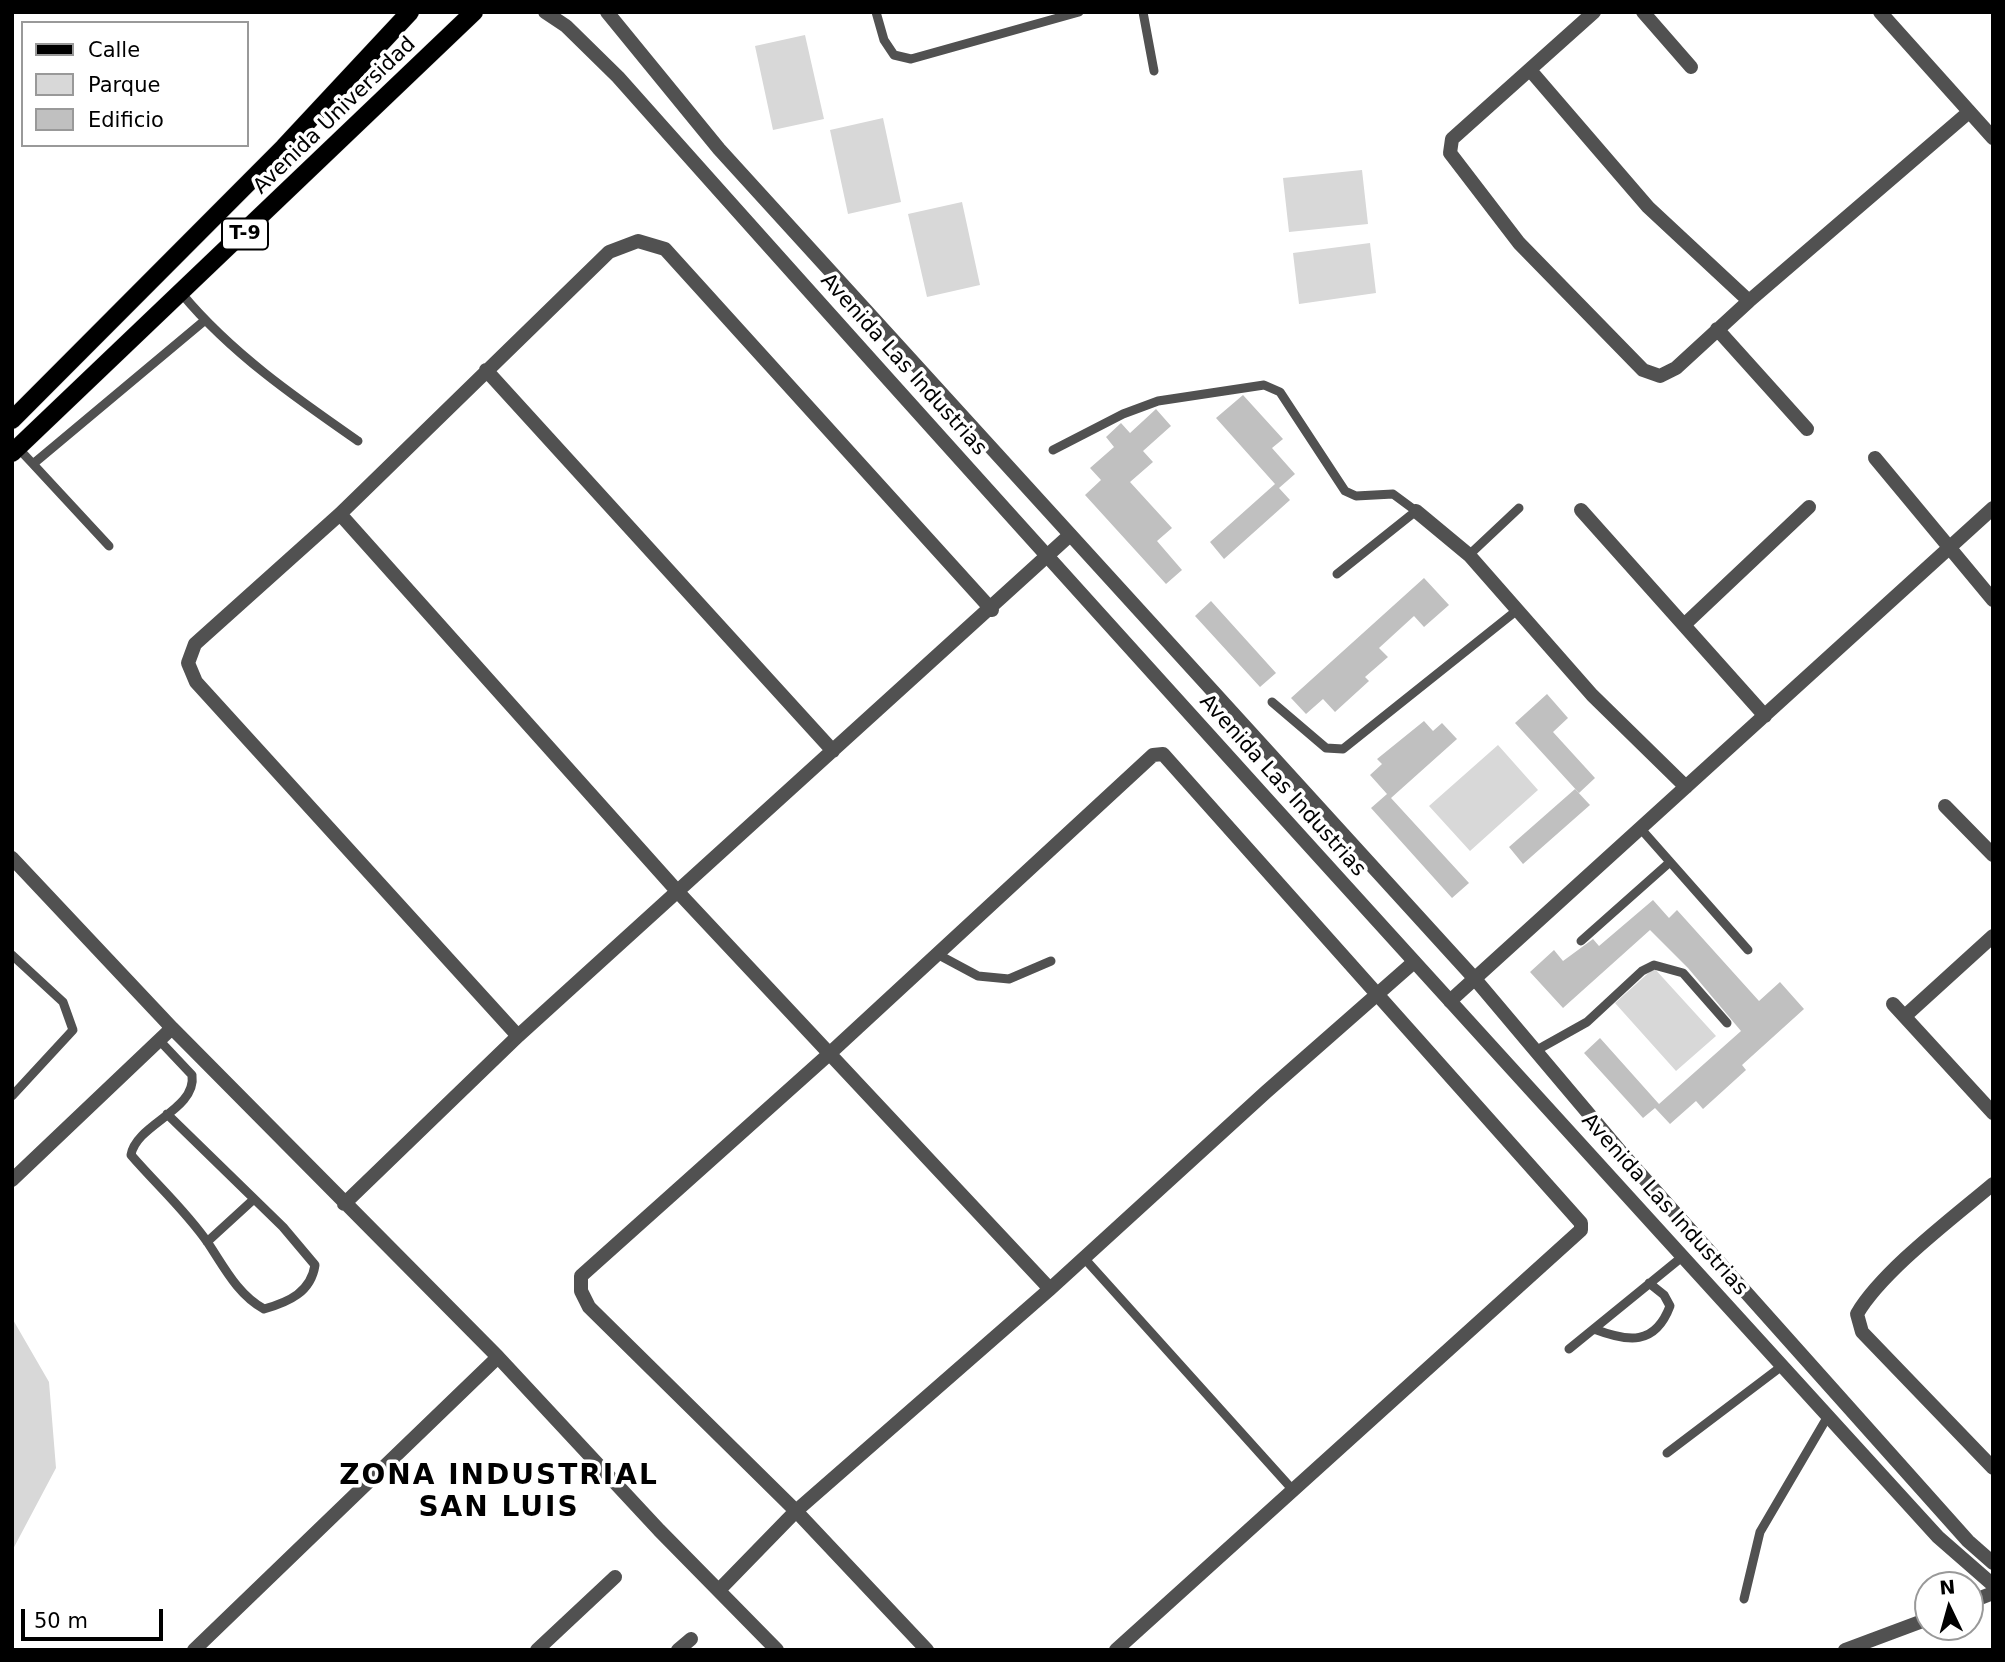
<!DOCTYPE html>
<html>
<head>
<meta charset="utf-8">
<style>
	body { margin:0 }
	#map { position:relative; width:2005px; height:1662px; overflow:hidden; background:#fff; font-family:"DejaVu Sans",sans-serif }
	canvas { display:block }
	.frame { position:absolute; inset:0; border:14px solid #000; pointer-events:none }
	.legend { position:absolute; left:21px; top:21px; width:228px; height:126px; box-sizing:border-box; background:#fff; border:2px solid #999; margin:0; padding:9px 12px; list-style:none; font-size:21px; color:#000 }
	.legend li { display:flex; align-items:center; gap:14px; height:35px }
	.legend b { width:35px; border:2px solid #999 }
	.north { position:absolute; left:1914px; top:1571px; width:70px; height:70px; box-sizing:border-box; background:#fff; border:2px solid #999; border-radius:50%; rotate:355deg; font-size:19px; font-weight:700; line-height:28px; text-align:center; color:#000 }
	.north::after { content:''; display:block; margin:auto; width:24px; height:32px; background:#000; clip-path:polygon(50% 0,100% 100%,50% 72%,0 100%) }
	.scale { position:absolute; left:21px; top:1609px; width:142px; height:32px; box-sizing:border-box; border:4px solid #000; border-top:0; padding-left:9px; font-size:21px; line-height:24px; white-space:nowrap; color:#000; -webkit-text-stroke:5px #fff; paint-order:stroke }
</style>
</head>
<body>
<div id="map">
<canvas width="2005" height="1662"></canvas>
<div class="frame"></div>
<ul class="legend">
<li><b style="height:9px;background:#000"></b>Calle</li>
<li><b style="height:19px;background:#d8d8d8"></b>Parque</li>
<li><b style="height:19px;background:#c0c0c0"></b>Edificio</li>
</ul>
<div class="north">N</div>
<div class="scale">50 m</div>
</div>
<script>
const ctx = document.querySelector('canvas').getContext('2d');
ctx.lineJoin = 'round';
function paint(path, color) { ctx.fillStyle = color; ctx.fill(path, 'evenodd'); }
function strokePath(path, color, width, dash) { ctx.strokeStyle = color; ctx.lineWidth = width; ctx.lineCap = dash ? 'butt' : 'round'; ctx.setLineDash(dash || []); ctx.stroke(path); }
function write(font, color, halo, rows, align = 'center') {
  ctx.font = font + ' "DejaVu Sans",sans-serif'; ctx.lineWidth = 7; ctx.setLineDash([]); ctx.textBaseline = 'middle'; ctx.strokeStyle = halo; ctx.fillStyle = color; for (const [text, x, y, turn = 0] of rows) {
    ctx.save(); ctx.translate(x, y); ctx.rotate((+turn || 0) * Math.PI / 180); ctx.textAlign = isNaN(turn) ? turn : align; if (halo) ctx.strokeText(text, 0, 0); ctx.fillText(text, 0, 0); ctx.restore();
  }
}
paint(new Path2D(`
	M 805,35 L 824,119 L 773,130 L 755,46 Z
	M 883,118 L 901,202 L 848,214 L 830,130 Z
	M 1362,170 L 1368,224 L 1289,232 L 1283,178 Z
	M 962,202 L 980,285 L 927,297 L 908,214 Z
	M 1370,243 L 1376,293 L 1299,304 L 1293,253 Z
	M 1498,745 L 1538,790 L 1470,851 L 1429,806 Z
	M 1654,968 L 1716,1036 L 1676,1071 L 1615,1003 Z
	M 12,1318 L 49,1382 L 56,1468 L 12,1551 Z`), '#d8d8d8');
paint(new Path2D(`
	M 1243,395 L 1283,439 L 1272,448 L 1295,474 L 1279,488 L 1290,500 L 1224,559 L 1210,542 L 1275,484 L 1216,418 Z
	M 1156,409 L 1171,426 L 1143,451 L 1153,462 L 1130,482 L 1172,528 L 1157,541 L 1182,570 L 1166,584 L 1085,495 L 1101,480 L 1090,468 L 1114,447 L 1106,437 L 1121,423 L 1130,433 Z
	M 1424,578 L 1449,605 L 1424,627 L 1414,616 L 1379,648 L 1388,657 L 1365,677 L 1369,681 L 1335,712 L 1323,699 L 1306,714 L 1291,698 Z
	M 1211,601 L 1276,673 L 1260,687 L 1195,616 Z
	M 1547,694 L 1568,718 L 1553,732 L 1595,778 L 1579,793 L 1515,723 Z
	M 1424,721 L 1433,731 L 1442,723 L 1457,739 L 1391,798 L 1469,883 L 1452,898 L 1371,808 L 1387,794 L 1370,775 L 1382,764 L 1377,759 Z
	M 1575,789 L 1590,805 L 1523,864 L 1509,847 Z
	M 1653,900 L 1669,918 L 1677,910 L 1759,1001 L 1780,982 L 1804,1009 L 1742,1065 L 1746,1070 L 1703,1109 L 1696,1101 L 1670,1124 L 1655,1108 L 1643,1118 L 1584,1053 L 1600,1038 L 1659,1104 L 1741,1031 L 1688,968 L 1650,930 L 1563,1008 L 1530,972 L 1554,950 L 1563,961 L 1593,939 L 1599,946 Z`), '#c0c0c0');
const primary = new Path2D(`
	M 12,420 L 284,147 L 410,12
	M 12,453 L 474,12`);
strokePath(primary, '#dbdbdb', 19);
strokePath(new Path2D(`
	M 876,12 L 884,40 L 894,55 L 911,59 L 1079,12
	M 1143,12 L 1154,71
	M 182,294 C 231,353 296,398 358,441
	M 18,448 L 33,464 L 204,321
	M 1053,450 L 1123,414 L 1158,401 L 1264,385 L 1280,392 L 1345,491 L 1356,496 L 1393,494 L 1416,511 L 1337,574
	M 33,464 L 109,546
	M 1469,555 L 1519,508
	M 1272,702 L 1326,748 L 1343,749 L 1516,611
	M 1641,829 L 1748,950
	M 1581,941 L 1670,862
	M 937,954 L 978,976 L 1009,979 L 1051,961
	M 12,955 L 63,1002 L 73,1030 L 12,1096
	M 159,1040 L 192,1075 C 197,1110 136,1124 131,1155 C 156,1184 187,1212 208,1243 C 224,1267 238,1295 264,1309 C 289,1302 311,1292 315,1265 L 283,1227 L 167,1114
	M 1537,1050 L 1587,1022 L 1642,971 L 1654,965 L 1683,973 L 1727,1023
	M 207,1242 L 254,1199
	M 1084,1258 L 1292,1489
	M 1594,1329 C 1628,1342 1655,1346 1670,1306 L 1664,1295 L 1649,1283
	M 1569,1349 L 1682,1257
	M 1667,1453 L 1782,1366
	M 1744,1599 L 1760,1532 L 1828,1416`), '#515151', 9);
strokePath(new Path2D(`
	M 1594,12 L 1452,139 L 1450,153 L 1519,243 L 1643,370 L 1660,376 L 1676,368 L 1749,301 L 1969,112
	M 1643,12 L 1691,67
	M 1880,12 L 1993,138
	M 1530,70 L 1648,207 L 1749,301
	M 1717,329 L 1807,429
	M 486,370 L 833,751
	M 1875,458 L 1993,600
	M 1581,510 L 1765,716
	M 1416,511 L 1469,555 L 1592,695 L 1686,787
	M 340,514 L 678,892 L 1050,1289
	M 1684,625 L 1809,507
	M 1945,806 L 1993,855
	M 12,858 L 172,1028 L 498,1357 L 659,1530 L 777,1650
	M 1450,1001 L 1993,508
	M 1893,1004 L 1993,1113
	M 1905,1016 L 1993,936
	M 518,1036 L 196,682 L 188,663 L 195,644 L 340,514 L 609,252 L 638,241 L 665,249 L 992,610
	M 12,1180 L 172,1028
	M 1993,1184 C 1954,1217 1882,1271 1857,1314 L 1862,1332 L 1993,1468
	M 344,1204 L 518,1036 L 1070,535
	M 720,1589 L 796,1511 L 1050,1289 L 1266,1092 L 1414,962
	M 1970,1602 L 1993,1593
	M 194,1650 L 498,1357
	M 537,1650 L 615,1577
	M 678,1650 L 691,1639
	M 927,1650 L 796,1511 L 589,1307 L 581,1291 L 581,1276 L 828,1055 L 1153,755 L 1163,754 L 1581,1223 L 1581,1230 L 1116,1650
	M 1845,1650 L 1928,1619`), '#515151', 14);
strokePath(new Path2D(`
	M 545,12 L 566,26 L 618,77 C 1054,567 1496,1052 1938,1537 L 1993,1585
	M 607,12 L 719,149 L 1475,979 L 1626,1158 L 1968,1541 L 1993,1563`), '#515151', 14);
strokePath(primary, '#000', 18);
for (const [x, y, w] of [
	[245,234,46]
]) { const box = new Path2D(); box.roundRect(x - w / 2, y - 15.5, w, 31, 5); ctx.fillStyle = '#fff'; ctx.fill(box); strokePath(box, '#000', 2); }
write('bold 19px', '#000', null, [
	["T-9",245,234]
]);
write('21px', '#000', '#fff', [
	["Avenida Universidad",335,116,-44],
	["Avenida Las Industrias",903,365,48],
	["Avenida Las Industrias",1282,786,48],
	["Avenida Las Industrias",1664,1205,48]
]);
ctx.letterSpacing = '2px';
write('bold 28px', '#000', '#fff', [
	["ZONA INDUSTRIAL",499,1477],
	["SAN LUIS",499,1509]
]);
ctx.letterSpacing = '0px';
</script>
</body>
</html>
